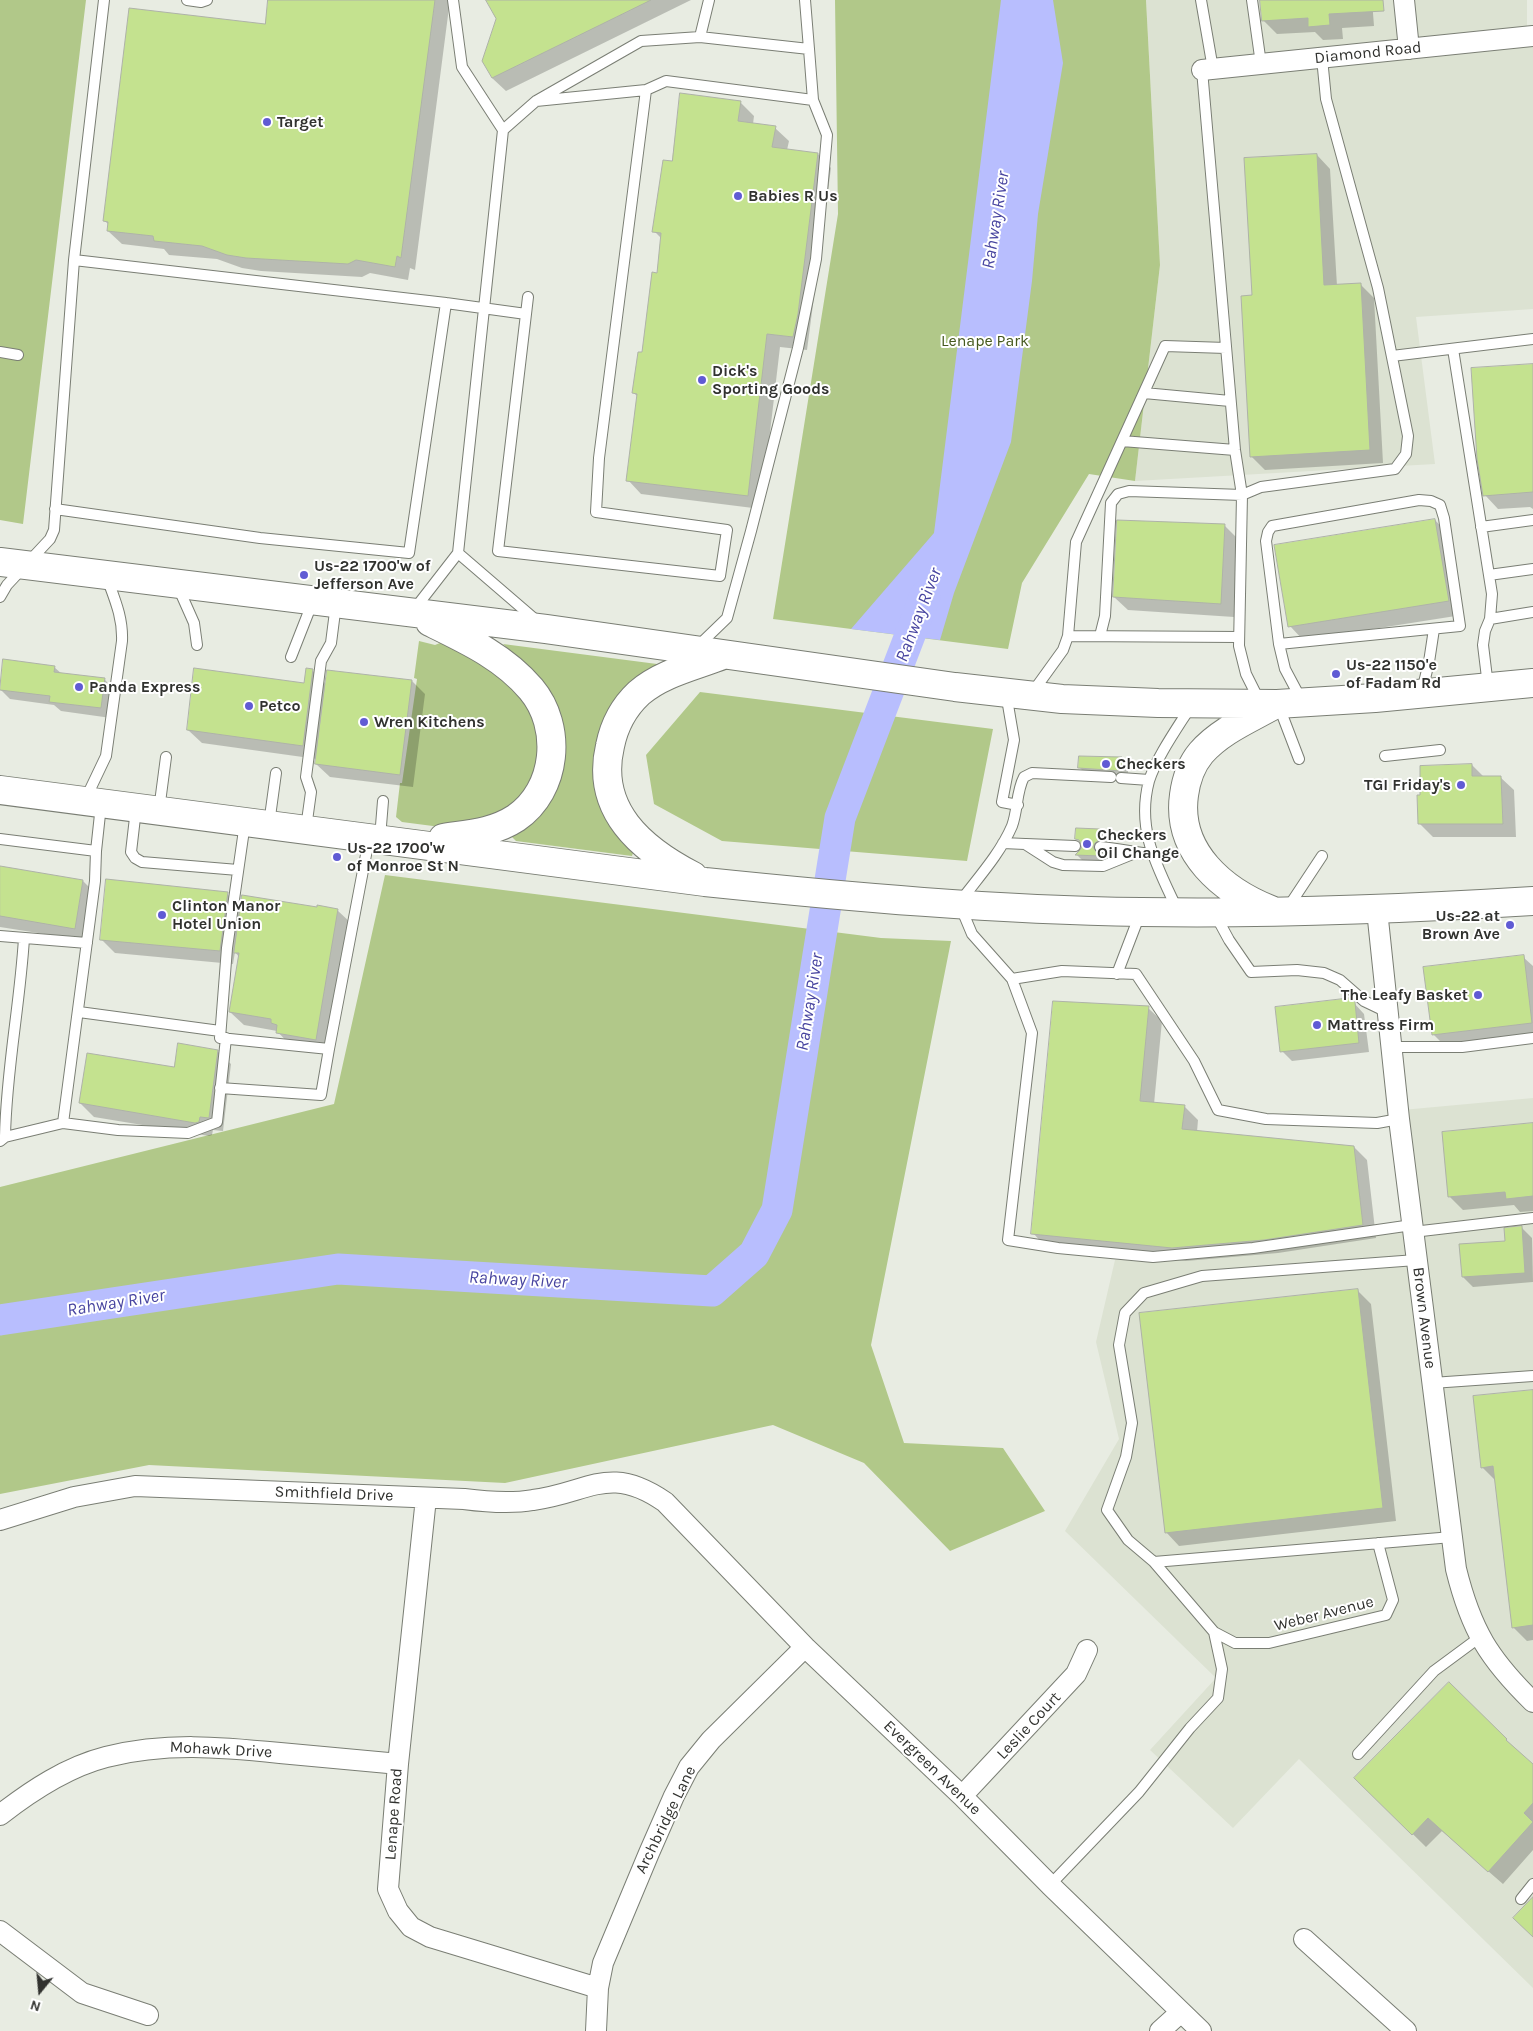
<!DOCTYPE html>
<html>
<head>
<meta charset="utf-8">
<style>
	body { margin:0 }
	#map { position:relative; width:1533px; height:2031px; overflow:hidden; background:#e8ece2; font-family:Karla,sans-serif }
	canvas { display:block }
	.north { position:absolute; left:15px; top:1966px; width:50px; height:50px; -webkit-text-stroke:4px #fff; paint-order:stroke; rotate:197deg; font-size:14px; font-weight:700; line-height:20px; text-align:center; color:#31322f }
	.north::after { content:''; display:block; margin:auto; width:18px; height:22px; background:#31322f; clip-path:polygon(50% 0,100% 100%,50% 72%,0 100%) }
</style>
</head>
<body>
<div id="map">
<canvas width="1533" height="2031"></canvas>
<div class="north">N</div>
</div>
<script>
const ctx = document.querySelector('canvas').getContext('2d');
ctx.lineJoin = 'round';
function paint(path, color) { ctx.fillStyle = color; ctx.fill(path, 'evenodd'); }
function strokePath(path, color, width, dash) { ctx.strokeStyle = color; ctx.lineWidth = width; ctx.lineCap = dash ? 'butt' : 'round'; ctx.setLineDash(dash || []); ctx.stroke(path); }
function write(font, color, halo, rows, align = 'center') {
  ctx.font = font + ' Karla,sans-serif'; ctx.lineWidth = 4; ctx.setLineDash([]); ctx.textBaseline = 'middle'; ctx.strokeStyle = halo; ctx.fillStyle = color; for (const [text, x, y, turn = 0] of rows) {
    ctx.save(); ctx.translate(x, y); ctx.rotate((+turn || 0) * Math.PI / 180); ctx.textAlign = isNaN(turn) ? turn : align; if (halo) ctx.strokeText(text, 0, 0); ctx.fillText(text, 0, 0); ctx.restore();
  }
}
paint(new Path2D(`
	M 1146,0 L 1527,0 L 1527,31 L 1533,31 L 1533,309 L 1416,317 L 1435,464 L 1135,481 L 1160,265 Z
	M 1533,1098 L 1533,1988 L 1299,1759 L 1233,1828 L 1150,1750 L 1216,1678 L 1065,1531 L 1119,1439 L 1096,1342 L 1115,1260 L 1415,1228 L 1402,1110 Z`), '#dce2d2');
paint(new Path2D(`
	M 0,0 L 86,0 L 23,524 L 0,520 Z
	M 835,0 L 1146,0 L 1160,265 L 1135,481 L 1089,474 L 1022,583 L 1008,649 L 773,619 L 838,214 Z
	M 419,641 L 435,645 L 440,643 L 456,647 L 514,683 L 538,724 L 540,767 L 518,804 L 456,829 L 402,822 L 396,817 L 400,783 L 402,783 L 417,679 L 414,678 Z
	M 503,644 L 657,664 L 657,668 L 621,697 L 619,837 L 633,853 L 632,856 L 516,841 L 508,833 L 550,795 L 525,665 Z
	M 700,692 L 993,729 L 967,861 L 722,841 L 654,804 L 646,755 Z
	M 385,875 L 881,938 L 951,941 L 871,1345 L 904,1443 L 1003,1448 L 1045,1511 L 950,1551 L 864,1463 L 773,1425 L 505,1483 L 149,1465 L 0,1494 L 0,1187 L 334,1104 Z`), '#b1c889');
paint(new Path2D(`
	M 1001,0 L 1053,0 L 1063,63 L 1038,214 L 1032,281 L 1011,442 L 954,593 L 940,640 L 851,629 L 934,533 Z`), '#b8befe');
paint(new Path2D(`
	M 269,0 L 450,0 L 415,270 L 410,268 L 408,280 L 370,273 L 362,277 L 261,271 L 242,268 L 217,259 L 169,255 L 164,249 L 122,244 L 108,231 L 109,225 L 104,220 L 266,26 Z
	M 487,0 L 691,0 L 506,91 L 492,78 L 497,19 Z
	M 1262,0 L 1372,0 L 1374,26 L 1342,28 L 1343,39 L 1323,40 L 1315,32 L 1277,34 L 1263,20 Z
	M 740,102 L 754,116 L 753,124 L 775,128 L 789,141 L 787,150 L 818,154 L 831,168 L 807,350 L 780,347 L 761,509 L 641,494 L 628,480 L 638,397 L 633,392 L 643,354 L 658,274 L 662,239 L 654,231 L 673,162 Z
	M 1317,155 L 1330,169 L 1337,286 L 1361,285 L 1374,298 L 1383,463 L 1265,470 L 1251,456 L 1253,297 Z
	M 1533,366 L 1533,509 L 1530,507 L 1498,509 L 1485,495 Z
	M 1435,520 L 1448,534 L 1462,615 L 1303,640 L 1290,626 Z
	M 1224,525 L 1238,539 L 1234,617 L 1128,610 L 1114,597 Z
	M 54,667 L 62,674 L 105,680 L 115,690 L 111,718 L 61,711 L 54,705 L 10,699 L 0,689 Z
	M 312,670 L 326,684 L 412,681 L 425,694 L 413,787 L 330,777 L 316,764 L 317,759 L 202,743 L 188,730 L 306,684 Z
	M 1121,758 L 1128,764 L 1128,777 L 1086,774 L 1080,768 Z
	M 1472,765 L 1484,777 L 1500,777 L 1514,790 L 1516,837 L 1433,837 L 1419,823 L 1422,796 Z
	M 1100,830 L 1106,837 L 1105,847 L 1101,849 L 1099,854 L 1104,862 L 1083,861 L 1077,855 L 1082,851 L 1083,845 L 1077,839 Z
	M 0,867 L 83,881 L 96,894 L 89,941 L 0,927 Z
	M 227,894 L 241,907 L 337,910 L 351,923 L 330,1053 L 291,1046 L 277,1031 L 244,1025 L 230,1012 L 239,957 L 235,952 L 233,964 L 115,953 L 101,939 Z
	M 1523,957 L 1533,966 L 1533,1037 L 1447,1048 L 1433,1034 Z
	M 1354,1003 L 1364,1014 L 1369,1052 L 1292,1061 L 1282,1051 Z
	M 1148,1008 L 1162,1021 L 1154,1104 L 1184,1106 L 1198,1120 L 1197,1132 L 1354,1147 L 1367,1160 L 1376,1238 L 1278,1253 L 1186,1261 L 1046,1247 L 1033,1233 Z
	M 217,1051 L 231,1064 L 223,1131 L 213,1130 L 212,1135 L 209,1136 L 94,1117 L 80,1103 L 175,1069 Z
	M 1533,1125 L 1533,1211 L 1520,1212 L 1514,1205 L 1463,1210 L 1450,1197 Z
	M 1522,1228 L 1532,1238 L 1533,1282 L 1473,1287 L 1463,1277 L 1507,1242 Z
	M 1357,1290 L 1371,1304 L 1396,1521 L 1179,1546 L 1166,1532 Z
	M 1533,1391 L 1533,1640 L 1527,1641 L 1513,1627 L 1496,1481 L 1482,1467 Z
	M 1506,1740 L 1533,1766 L 1533,1850 L 1503,1884 L 1442,1831 L 1426,1847 L 1356,1778 Z`), '#0003');
strokePath(new Path2D(`
	M 0,1320 L 338,1269 L 712,1291 L 754,1254 L 777,1210 L 840,818 L 925,596`), '#b8befe', 31);
const building = new Path2D(`
	M 268,0 L 435,0 L 401,258 L 397,256 L 395,267 L 356,260 L 348,264 L 246,258 L 227,255 L 202,246 L 154,241 L 153,236 L 107,231 L 108,222 L 103,221 L 129,8 L 265,24 Z
	M 486,0 L 651,0 L 492,78 L 482,61 L 496,19 Z
	M 1260,0 L 1383,0 L 1384,11 L 1329,14 L 1330,25 L 1308,27 L 1308,18 L 1262,21 Z
	M 680,93 L 741,101 L 738,121 L 776,126 L 772,147 L 818,153 L 798,314 L 793,337 L 767,334 L 748,496 L 626,481 L 637,394 L 632,393 L 638,352 L 642,352 L 652,272 L 657,273 L 661,233 L 652,232 L 663,160 L 672,161 Z
	M 1317,154 L 1324,285 L 1361,283 L 1370,450 L 1250,457 L 1241,296 L 1252,295 L 1244,158 Z
	M 1533,364 L 1533,492 L 1483,496 L 1477,459 L 1471,368 Z
	M 1435,519 L 1449,601 L 1288,627 L 1274,545 Z
	M 1117,520 L 1225,524 L 1221,604 L 1113,597 Z
	M 3,659 L 55,666 L 54,672 L 105,678 L 101,708 L 49,702 L 50,696 L 0,690 Z
	M 194,668 L 304,683 L 306,668 L 313,669 L 303,746 L 187,730 Z
	M 327,670 L 412,680 L 400,775 L 315,764 Z
	M 1079,756 L 1122,757 L 1122,771 L 1078,768 Z
	M 1472,764 L 1472,776 L 1501,776 L 1503,824 L 1418,824 L 1417,795 L 1420,795 L 1420,766 Z
	M 1076,828 L 1100,829 L 1099,840 L 1095,843 L 1093,847 L 1099,856 L 1075,855 L 1080,850 L 1082,846 L 1079,840 L 1075,839 Z
	M 0,866 L 83,880 L 75,929 L 0,916 Z
	M 106,879 L 228,892 L 220,951 L 100,940 Z
	M 242,895 L 317,907 L 317,905 L 338,909 L 316,1040 L 276,1033 L 277,1025 L 271,1023 L 271,1019 L 229,1012 L 239,953 L 234,953 Z
	M 1524,955 L 1532,1023 L 1432,1035 L 1423,967 Z
	M 1351,998 L 1355,1002 L 1359,1043 L 1280,1052 L 1275,1007 Z
	M 1053,1001 L 1149,1006 L 1140,1101 L 1185,1105 L 1182,1129 L 1354,1146 L 1363,1225 L 1264,1240 L 1172,1248 L 1031,1234 Z
	M 178,1043 L 218,1050 L 209,1118 L 200,1117 L 199,1122 L 195,1123 L 79,1103 L 87,1053 L 174,1067 Z
	M 1533,1123 L 1533,1196 L 1506,1199 L 1505,1192 L 1448,1197 L 1442,1132 Z
	M 1522,1226 L 1525,1273 L 1462,1277 L 1459,1244 L 1505,1241 L 1504,1228 Z
	M 1358,1289 L 1383,1508 L 1165,1533 L 1139,1313 Z
	M 1533,1390 L 1533,1625 L 1512,1628 L 1493,1466 L 1481,1468 L 1473,1396 Z
	M 1449,1682 L 1507,1739 L 1506,1740 L 1533,1764 L 1533,1803 L 1524,1813 L 1533,1822 L 1488,1872 L 1428,1818 L 1412,1835 L 1354,1778 Z
	M 1533,1897 L 1533,1937 L 1513,1918 Z`);
paint(building, '#c4e28f');
strokePath(building, '#aeb2a8', 1);
const lane = new Path2D(`
	M 187,0 L 201,2 L 207,0
	M 1201,0 L 1213,69
	M 1252,0 L 1261,64
	M 700,37 L 709,0
	M 1202,70 L 1235,450 L 1242,495 L 1261,487 L 1395,469 L 1406,454 L 1408,436 L 1378,288 L 1326,99 L 1322,58
	M 646,90 L 666,81 L 813,100
	M 503,130 L 536,101 L 641,41 L 700,37 L 809,49 L 805,0
	M 74,260 L 446,303 L 526,314 L 498,551 L 720,576 L 727,530 L 596,512 L 599,458 L 646,90 L 536,101
	M 526,314 L 528,297
	M 1453,349 L 1492,594 L 1490,619 L 1485,631 L 1483,645 L 1488,686
	M 0,352 L 18,355
	M 1392,356 L 1533,339
	M 1144,393 L 1230,401
	M 1122,441 L 1235,450
	M 55,509 L 260,538 L 409,553 L 446,303
	M 1481,527 L 1533,520
	M 458,553 L 537,621
	M 1489,575 L 1533,569
	M 178,587 L 194,623 L 197,645
	M 0,597 L 7,585 L 50,539 L 54,530 L 74,260 L 104,0
	M 413,611 L 458,553 L 503,130 L 462,67 L 453,0
	M 1490,619 L 1533,612
	M 1068,636 L 1239,637
	M 1100,636 L 1105,616 L 1111,503 L 1118,494 L 1129,491 L 1242,495 L 1239,646 L 1246,674 L 1260,702
	M 1279,644 L 1460,626 L 1444,518 L 1440,505 L 1431,501 L 1419,500 L 1272,526 L 1268,532 L 1266,541 L 1279,644 L 1285,669 L 1302,701
	M 697,647 L 727,618 L 751,531 L 798,348 L 816,259 L 827,135 L 813,100 L 809,49
	M 291,657 L 313,601
	M 1422,691 L 1429,662 L 1434,629
	M 1006,693 L 1014,740 L 1002,802 L 1018,805
	M 1032,693 L 1063,650 L 1068,636 L 1076,542 L 1165,346 L 1226,348
	M 1278,704 L 1299,759
	M 1385,756 L 1440,750
	M 1111,777 L 1032,773 L 1024,777 C 1016,792 1018,810 1012,826 C 1000,854 977,879 959,903 L 972,934 L 1012,979 L 1062,971 L 1136,974 L 1194,1061 L 1218,1110 L 1266,1119 L 1377,1123 L 1399,1119
	M 1121,778 L 1149,780
	M 86,798 L 106,756 L 122,641 C 123,618 115,600 107,578
	M 136,809 L 131,852 L 135,858 L 142,862 L 238,870
	M 159,810 L 166,757
	M 245,823 L 227,948 L 220,1038 L 329,1049 L 369,839
	M 269,824 L 276,773
	M 306,828 L 311,792 L 306,777 L 321,661 L 331,643 L 336,604
	M 380,838 L 383,801
	M 0,839 L 96,851
	M 1003,843 L 1025,844 L 1053,862 L 1063,865 L 1103,866 L 1135,853
	M 1026,844 L 1075,846
	M 1100,847 C 1118,848 1134,853 1152,854
	M 1177,909 C 1157,866 1136,830 1149,781 C 1156,758 1178,727 1191,706
	M 1287,909 L 1322,856
	M 1216,916 L 1229,940 L 1251,972 L 1297,970 L 1324,973 L 1340,980 L 1364,1001 L 1387,1012
	M 0,936 L 87,943
	M 1117,974 L 1140,914
	M 1012,979 L 1032,1033 L 1008,1240 L 1058,1248 L 1153,1257 L 1253,1248 L 1412,1225
	M 79,1012 L 220,1031
	M 1391,1047 L 1462,1047 L 1533,1038
	M 220,1088 L 321,1095 L 329,1049
	M 63,1123 L 118,1130 L 188,1133 L 217,1122 L 226,1038
	M 5,1137 C 6,1071 20,1005 24,938
	M 0,1141 L 5,1137 L 63,1123 L 95,881 L 96,851 L 101,805
	M 1413,1232 L 1533,1218
	M 1416,1260 L 1202,1276 L 1144,1293 L 1125,1313 L 1119,1345 L 1132,1423 L 1126,1457 L 1107,1510 L 1128,1540 L 1154,1562 L 1452,1537
	M 1432,1383 L 1533,1376
	M 1154,1562 L 1214,1632 L 1235,1643 L 1269,1643 L 1386,1615 L 1393,1600 L 1378,1543
	M 1358,1754 L 1434,1671 L 1480,1637
	M 1050,1885 L 1139,1792 L 1190,1728 L 1218,1698 L 1222,1669 L 1214,1632
	M 1521,1899 L 1533,1884`);
const street = new Path2D(`
	M 1404,0 L 1409,49
	M 1202,70 L 1533,36
	M 1377,910 L 1399,1119 L 1456,1569 C 1471,1630 1489,1659 1533,1702
	M 426,1498 L 398,1764 L 388,1889 L 398,1911 L 411,1927 L 430,1937 L 598,1988
	M 0,1520 L 74,1497 L 135,1486 L 464,1499 C 487,1502 510,1504 533,1500 C 589,1493 609,1463 665,1502 L 805,1647 L 962,1796 L 1050,1885 L 1201,2031
	M 962,1796 L 1076,1674 L 1087,1650
	M 0,1815 C 32,1790 67,1767 106,1757 C 166,1742 220,1747 280,1753 C 320,1757 359,1760 398,1764
	M 0,1931 L 82,1993 L 148,2015
	M 1304,1939 L 1406,2031
	M 596,2031 L 598,1988 L 603,1963 L 649,1853 L 674,1796 L 689,1767 L 711,1740 L 805,1647
	M 1160,2031 L 1181,2012`);
const highway = new Path2D(`
	M 0,562 L 546,629 L 955,687 L 1062,699 L 1158,703 L 1277,704 L 1375,698 L 1533,683
	M 430,622 C 467,640 504,657 531,689 C 563,727 557,790 516,818 C 493,833 469,834 443,838
	M 0,790 L 705,882 C 850,897 996,910 1141,912 C 1272,914 1403,909 1533,901
	M 693,876 C 641,849 595,810 610,746 C 614,726 624,707 639,693 C 662,673 695,666 723,655
	M 1271,910 C 1223,891 1176,852 1184,795 C 1186,780 1191,765 1201,753 C 1220,731 1249,719 1274,705`);
strokePath(lane, '#7a7e74', 12);
strokePath(street, '#7a7e74', 22);
strokePath(highway, '#7a7e74', 30);
strokePath(lane, '#fff', 10);
strokePath(street, '#fff', 20);
strokePath(highway, '#fff', 28);
for (const [x, y, r, color] of [
	[267,122,5,"#605bd4"],
	[738,196,5,"#605bd4"],
	[702,380,5,"#605bd4"],
	[304,575,5,"#605bd4"],
	[1336,674,5,"#605bd4"],
	[79,687,5,"#605bd4"],
	[249,706,5,"#605bd4"],
	[364,722,5,"#605bd4"],
	[1106,764,5,"#605bd4"],
	[1461,785,5,"#605bd4"],
	[1087,844,5,"#605bd4"],
	[337,857,5,"#605bd4"],
	[162,915,5,"#605bd4"],
	[1510,925,5,"#605bd4"],
	[1478,995,5,"#605bd4"],
	[1317,1025,5,"#605bd4"]
]) { const dot = new Path2D(); dot.arc(x, y, r, 0, 2 * Math.PI); ctx.fillStyle = color; ctx.fill(dot); strokePath(dot, '#fff', 2); }
write('16px', '#31322f', '#fff', [
	["Diamond Road",1368,53,-6],
	["Brown Avenue",1424,1318,83],
	["Smithfield Drive",334,1494,2],
	["Weber Avenue",1324,1614,-14],
	["Leslie Court",1029,1726,-47],
	["Mohawk Drive",221,1750,3],
	["Evergreen Avenue",932,1768,44],
	["Lenape Road",394,1814,-86],
	["Archbridge Lane",666,1820,-64]
]);
write('bold 16px', '#31322f', '#fff', [
	["Target",277,122],
	["Babies R Us",748,196],
	["Dick's",712,371],
	["Sporting Goods",712,389],
	["Us-22 1700'w of",314,566],
	["Jefferson Ave",314,584],
	["Us-22 1150'e",1346,665],
	["of Fadam Rd",1346,683],
	["Panda Express",89,687],
	["Petco",259,706],
	["Wren Kitchens",374,722],
	["Checkers",1116,764],
	["TGI Friday's",1451,785,"right"],
	["Checkers",1097,835],
	["Oil Change",1097,853],
	["Us-22 1700'w",347,848],
	["of Monroe St N",347,866],
	["Clinton Manor",172,906],
	["Hotel Union",172,924],
	["Us-22 at",1500,916,"right"],
	["Brown Ave",1500,934,"right"],
	["The Leafy Basket",1468,995,"right"],
	["Mattress Firm",1327,1025]
], 'left');
write('16px', '#46591f', '#fff', [
	["Lenape Park",985,341]
]);
write('italic 18px', '#4845a0', '#fff', [
	["Rahway River",996,220,-81],
	["Rahway River",919,615,-69],
	["Rahway River",810,1002,-81],
	["Rahway River",518,1280,3],
	["Rahway River",116,1303,-9]
]);
</script>
</body>
</html>
